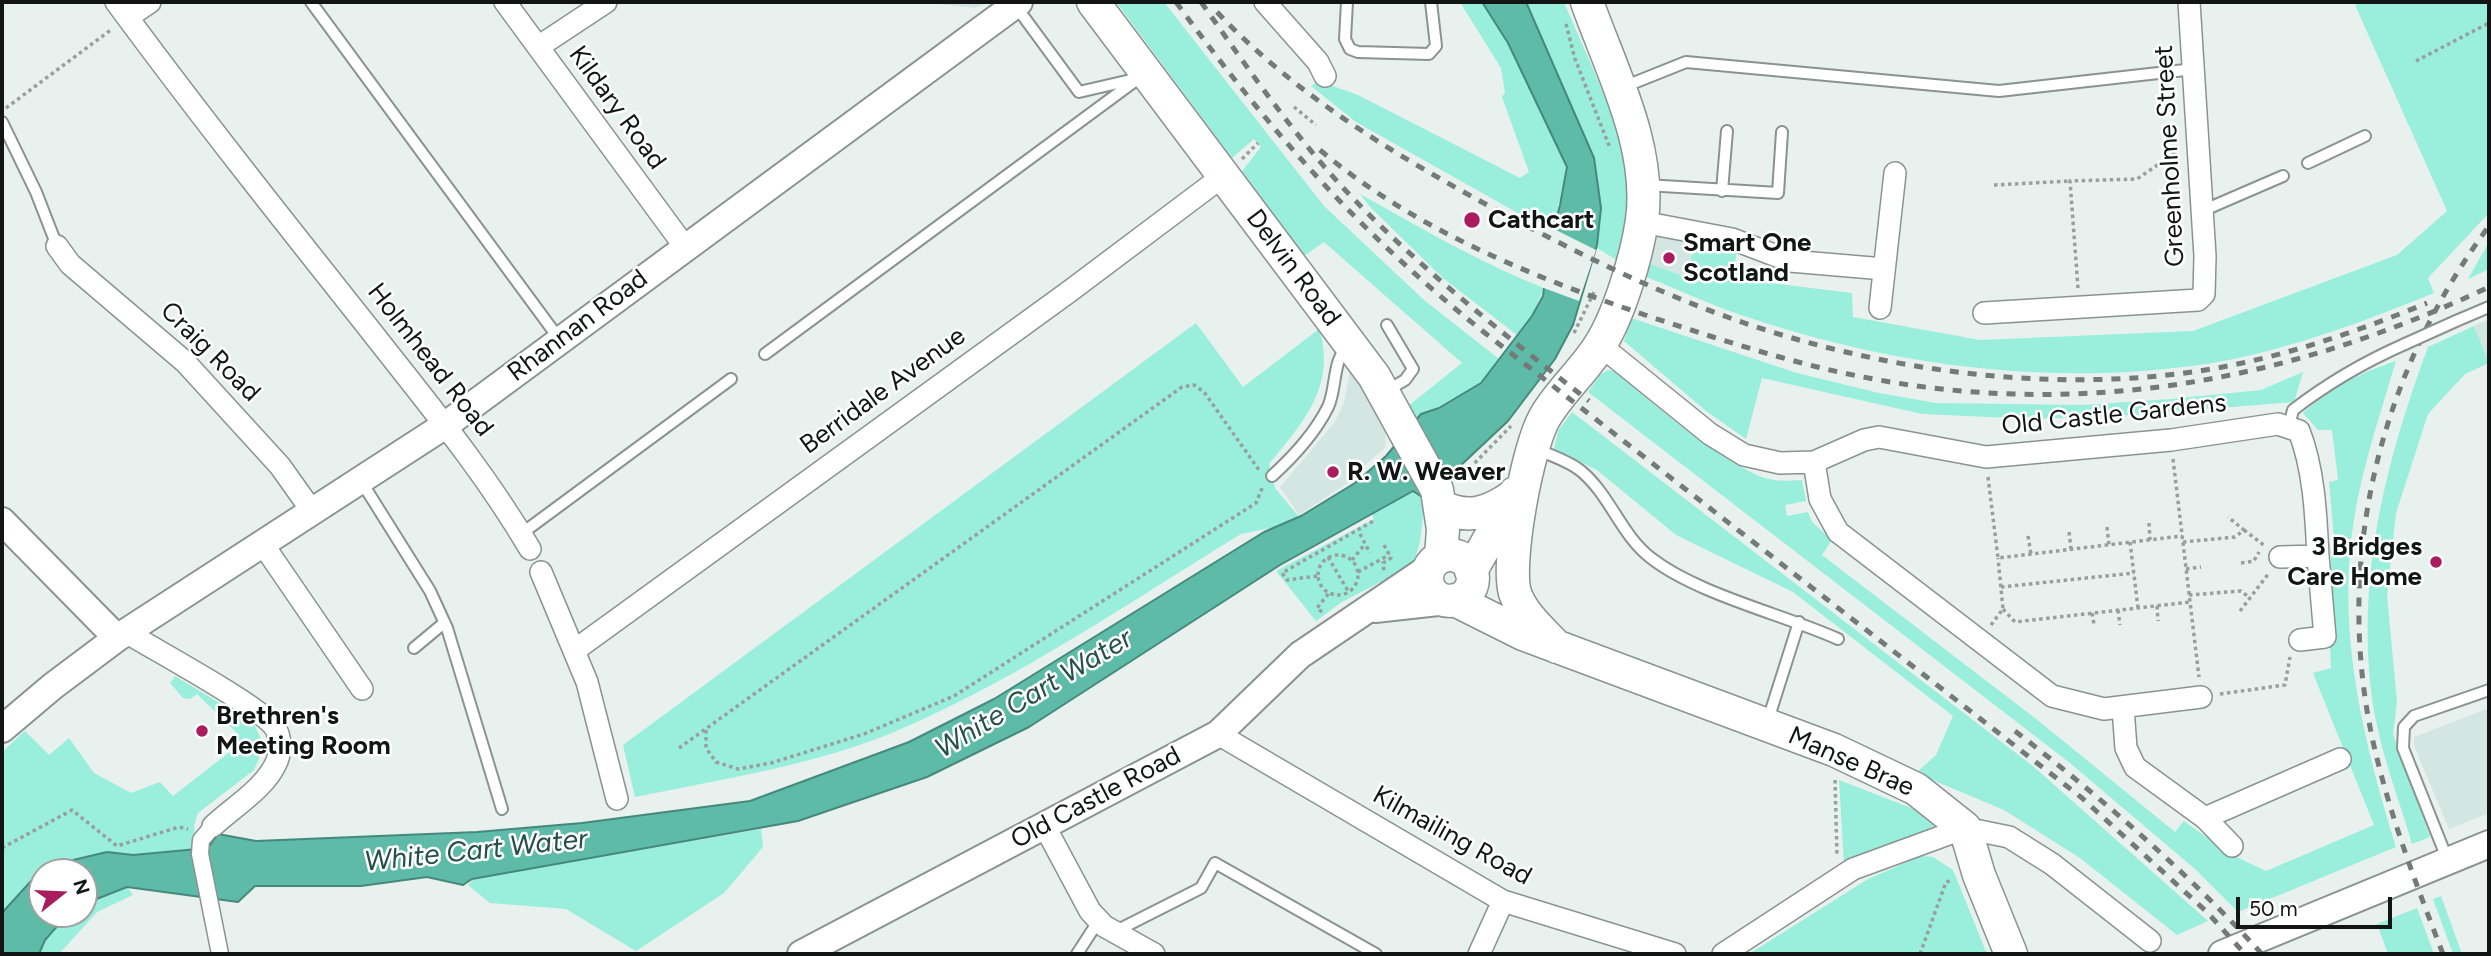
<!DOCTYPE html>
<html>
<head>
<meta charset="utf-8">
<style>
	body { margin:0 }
	#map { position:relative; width:2491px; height:956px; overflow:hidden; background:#e8f1ee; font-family:Figtree,sans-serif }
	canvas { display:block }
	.frame { position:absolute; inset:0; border:4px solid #121514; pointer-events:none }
	.north { position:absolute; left:28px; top:858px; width:70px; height:70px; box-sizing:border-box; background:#fff; border:2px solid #a0a1a1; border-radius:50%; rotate:72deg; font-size:19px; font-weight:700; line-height:28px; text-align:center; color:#121514 }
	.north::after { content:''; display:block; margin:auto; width:24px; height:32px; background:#a91c5d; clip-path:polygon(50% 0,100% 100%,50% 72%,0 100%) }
	.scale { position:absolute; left:2236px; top:897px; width:156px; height:32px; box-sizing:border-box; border:4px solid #121514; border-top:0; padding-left:9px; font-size:21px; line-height:24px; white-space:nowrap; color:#121514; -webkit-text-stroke:5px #fff; paint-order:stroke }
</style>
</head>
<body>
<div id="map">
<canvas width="2491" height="956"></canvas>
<div class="frame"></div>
<div class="north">N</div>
<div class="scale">50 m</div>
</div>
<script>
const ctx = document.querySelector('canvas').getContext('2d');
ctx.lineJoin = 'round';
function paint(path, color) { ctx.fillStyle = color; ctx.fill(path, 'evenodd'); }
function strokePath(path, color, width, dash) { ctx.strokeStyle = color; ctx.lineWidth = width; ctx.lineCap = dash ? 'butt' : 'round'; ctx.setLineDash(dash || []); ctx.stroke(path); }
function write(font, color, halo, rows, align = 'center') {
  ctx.font = font + ' Figtree,sans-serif'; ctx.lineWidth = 5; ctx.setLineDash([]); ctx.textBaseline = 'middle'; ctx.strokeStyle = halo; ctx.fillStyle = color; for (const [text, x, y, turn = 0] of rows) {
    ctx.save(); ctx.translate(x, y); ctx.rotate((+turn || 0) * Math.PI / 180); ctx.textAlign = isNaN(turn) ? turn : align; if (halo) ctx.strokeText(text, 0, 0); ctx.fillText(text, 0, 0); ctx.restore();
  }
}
paint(new Path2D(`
	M 922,2 L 990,2 L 975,8 Z
	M 1658,233 L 1698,243 L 1683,276 L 1648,263 Z
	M 2489,319 L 2489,363 L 2474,326 Z
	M 1353,369 L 1386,427 L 1385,448 L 1358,471 L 1355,478 L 1299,515 L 1280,487 L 1334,423 L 1344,403 L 1350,371 Z
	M 2489,708 L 2489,813 L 2449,829 L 2414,746 L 2414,737 Z`), '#d4e6e2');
paint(new Path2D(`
	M 1116,2 L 1164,2 L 1324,206 L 1424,300 L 1499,359 L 1481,383 L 1416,420 L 1407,407 L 1462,363 L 1324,242 L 1304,256 L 1242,171 L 1261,147 L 1254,139 L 1232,158 Z
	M 1460,2 L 1482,2 L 1508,43 L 1567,167 L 1553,228 L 1532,217 L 1532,221 L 1356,122 L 1311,86 L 1319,81 L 1358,95 L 1520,178 L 1529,172 L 1502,97 L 1505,92 L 1501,68 Z
	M 1526,2 L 1564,2 C 1587,58 1620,119 1627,180 C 1630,207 1624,235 1618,261 L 1597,248 L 1601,208 L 1594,158 Z
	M 2363,2 L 2489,2 L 2489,213 L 2428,278 L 2434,293 C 2363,322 2288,350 2212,363 C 2054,388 1889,366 1738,314 C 1706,303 1675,288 1644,276 L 1648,263 L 1683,276 L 1698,243 L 1737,253 L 1733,269 L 1762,282 L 1852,293 L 1853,317 L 1980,340 L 2193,331 L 2397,255 L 2447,211 L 2355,5 Z
	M 1360,194 C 1421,228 1480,263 1544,288 L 1532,316 L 1517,335 L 1443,278 L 1370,207 Z
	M 2489,242 L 2489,269 L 2468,279 Z
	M 1631,318 L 1797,373 L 1879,393 L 1936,403 L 2084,405 L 2171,399 L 2261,390 L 2303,372 L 2294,402 L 2134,415 L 2033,419 L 1922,414 L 1762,378 L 1746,439 L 1706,411 L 1624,341 Z
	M 1196,323 L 1243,387 L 1319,329 C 1337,385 1303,423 1269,464 L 1275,488 L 1299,517 L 1280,526 L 1241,534 C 1130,602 1021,677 901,729 C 819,765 722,779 635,797 L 623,745 Z
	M 2474,326 L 2489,363 L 2465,374 L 2428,414 L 2396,513 L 2387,595 L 2397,702 L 2393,734 L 2430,837 L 2412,844 C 2400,802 2383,759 2375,716 C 2353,589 2384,466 2428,347 Z
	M 2396,361 C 2380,415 2361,470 2353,526 C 2337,636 2364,743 2396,847 L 2238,912 L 2195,869 L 2070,763 L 1588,392 L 1600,375 L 1608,370 L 1614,371 C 1659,407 1706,452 1759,476 C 1773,482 1788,481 1802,480 L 1806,501 L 1785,505 L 1787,516 L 1808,512 L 1812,522 L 1832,540 L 1822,555 L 2040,722 L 2175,832 L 2184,821 L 2230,854 L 2266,871 L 2374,825 L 2313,673 L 2331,668 L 2327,579 C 2336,567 2326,551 2334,538 L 2329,482 L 2338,480 L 2332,430 L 2318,430 L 2303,413 C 2332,388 2359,373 2396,361 Z
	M 1572,412 L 2034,767 L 2208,921 L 2177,935 L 2080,858 L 2004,810 L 1916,773 L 1936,755 L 1953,716 L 1793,592 L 1676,535 L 1597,470 L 1554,449 L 1558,431 Z
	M 1414,491 L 1425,499 L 1420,542 L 1413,565 L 1342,602 L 1316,621 L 1276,571 L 1374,519 L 1372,514 Z
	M 175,676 L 254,724 L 264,746 L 254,770 L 198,813 L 194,825 L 196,849 L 84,872 L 42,872 L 42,890 L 2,931 L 2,752 L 25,731 L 49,755 L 69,738 L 94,773 L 131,793 L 160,782 L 173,796 L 236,747 L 239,735 L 197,694 L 190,699 L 183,698 L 170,683 Z
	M 1839,780 L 1929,815 L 1935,825 L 1922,835 L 1844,865 Z
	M 761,829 L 763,847 L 724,893 L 636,951 L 566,909 L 490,903 L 468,885 L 475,878 Z
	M 1921,856 L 1933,857 L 1953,870 L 1987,954 L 1749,954 L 1868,879 Z
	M 127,887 L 133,895 L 97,912 L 59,954 L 39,954 L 45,940 L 68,914 L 84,914 L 84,904 Z
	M 2441,896 L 2462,954 L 2453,954 L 2433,899 Z
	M 2417,908 L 2434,954 L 2388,954 L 2377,924 Z`), '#99eedc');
const water = new Path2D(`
	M 1482,2 L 1526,2 L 1594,158 L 1601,208 L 1597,245 L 1573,325 L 1555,359 L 1508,421 L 1425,499 L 1413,491 L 1280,565 L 1029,727 L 927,777 L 798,821 L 472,879 L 463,885 L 427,877 L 361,886 L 255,886 L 238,902 L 127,887 L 84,904 L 84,872 L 47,872 L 69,861 L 107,852 L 133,855 L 208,848 L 218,834 L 256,841 L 477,832 L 582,823 L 750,801 L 909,742 L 994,699 L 1264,532 L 1301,516 L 1355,483 L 1386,456 L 1421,414 L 1439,408 L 1481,383 L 1532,316 L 1543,296 L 1549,246 L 1560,205 L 1567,167 L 1508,43 Z
	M 42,875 L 42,914 L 68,914 L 45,940 L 39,954 L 2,954 L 2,913 L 31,881 Z`);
paint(water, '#5dbba8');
strokePath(water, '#46897c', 2);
paint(new Path2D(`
	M 1550,227 L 1596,250 L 1579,301 L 1541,287 Z`), '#e8f1ee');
const service = new Path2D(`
	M 311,2 L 560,340
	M 1347,2 L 1345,39 L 1350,49 L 1358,52 L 1429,54 L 1436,46 L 1431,2
	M 1015,5 L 1079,92 L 1135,79
	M 1621,88 L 1686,62 L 1999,91 L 2194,69
	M 2,122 L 36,192 L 57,246
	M 2308,163 L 2365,136
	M 1646,185 L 1778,193 L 1782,132
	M 1722,191 L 1727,131
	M 2202,211 L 2283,176
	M 2456,321 L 2489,307
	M 765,354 L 1143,75
	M 1386,391 L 1405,380 L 1413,369 L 1387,325
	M 2289,426 L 2293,410 C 2328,383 2364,362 2405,344
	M 1537,449 C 1551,456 1569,461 1581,471 C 1610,495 1621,535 1651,558 C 1697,594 1782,614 1838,639
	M 1272,476 C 1294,456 1315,433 1328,407 C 1337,388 1332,358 1349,346
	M 361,481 L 430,591 L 447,628 L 502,809
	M 521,534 L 731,379
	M 414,648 L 444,623
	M 1767,723 L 1799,622
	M 2448,861 L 2403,748 L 2404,727 L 2414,716 L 2489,690
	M 1114,932 L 1201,888 L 1215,863 L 1376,954
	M 1077,954 L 1099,920`);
const pedestrian = new Path2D(`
	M 213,826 L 201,840 L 200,854 L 220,954`);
const minor = new Path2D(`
	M 116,2 C 197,112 282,219 367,326 C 424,399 483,469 530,549
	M 505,2 L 685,247
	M 1265,2 L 1318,62 L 1325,76
	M 128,17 L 150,2
	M 538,47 L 606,2
	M 1642,222 L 1732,239 L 1790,261 L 1884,269
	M 57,246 L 70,264 L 185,362 L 280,466 L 312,511
	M 1880,308 L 1895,173
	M 1984,313 L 2198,300 L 2204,294 L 2205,256 L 2189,2
	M 1600,345 L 1710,434 L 1744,455 L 1780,463 L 1814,462 L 1864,440 L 1879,437 L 1986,457 L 2171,440 L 2278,424 L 2299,431 C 2314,469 2316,515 2318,556 L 2280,557
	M 1814,462 L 1820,499 L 1838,532 L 2052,696 L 2104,709 L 2201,697
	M 262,543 L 362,689
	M 541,572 L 587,682 L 617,799
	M 126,632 C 153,649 264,708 276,729 C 281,739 281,751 277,761 C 266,788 233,807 213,826
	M 2300,640 L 2325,637 L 2318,556
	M 575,650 L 1070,291 L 1223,176
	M 2123,708 L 2126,748 L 2135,767 L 2205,818 L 2232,846
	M 1218,734 L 1503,901 L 1675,954
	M 2205,818 L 2340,759
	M 1044,825 L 1090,911 L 1104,926 L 1154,954
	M 1479,954 L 1503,901
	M 1723,954 L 1853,869 L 1965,828 L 2009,837 L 2052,864 L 2150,941`);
const tertiary = new Path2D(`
	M 2,521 L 117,638
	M 1375,609 L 1447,601
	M 2,729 L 53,686 L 117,638 L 447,424 L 1019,2
	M 801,954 L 1218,734 L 1300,655 L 1430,567
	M 2222,954 L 2489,844`);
const secondary = new Path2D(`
	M 1093,2 L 1374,376 L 1437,490 L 1443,529 L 1441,557
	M 1440,506 C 1468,520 1489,513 1513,496
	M1427 578a23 23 0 1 1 46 0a23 23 0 1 1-46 0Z
	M 1471,571 L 1515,493
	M 1455,600 L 1523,634 L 1834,750 L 1916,789 L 1965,828 L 1979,875 L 2011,954
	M 1557,647 C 1542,631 1522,614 1515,593 C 1506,562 1528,445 1545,417 C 1560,391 1584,371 1600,345 C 1619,315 1637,256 1642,220 C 1652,146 1611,70 1587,2`);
strokePath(service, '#8b9391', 14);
strokePath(pedestrian, '#8b9391', 19);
strokePath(minor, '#8b9391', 24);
strokePath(tertiary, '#8b9391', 30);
strokePath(secondary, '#8b9391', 35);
strokePath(new Path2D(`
	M 1566,24 L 1575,59 L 1610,148
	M 2416,61 L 2489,23
	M 1294,107 L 1316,125
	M 6,108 L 112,29
	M 1242,159 L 1258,143
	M 1994,185 L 2070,181
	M 2078,288 L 2070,181 L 2137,179 L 2178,151
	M 1574,333 L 1595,290
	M 2173,459 L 2199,677
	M 1988,477 L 1998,558 L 2182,536
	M 1460,478 L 1511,426
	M 2149,523 L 2150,540
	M 2107,527 L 2109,545
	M 2244,530 L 2265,546
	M 2069,532 L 2071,549
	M 1360,534 L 1370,553
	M 2028,536 L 2031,554
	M 2130,542 L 2138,608
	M 2183,542 L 2235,537 L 2244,530 L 2228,517
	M 1384,545 L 1391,558 L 1383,563 L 1384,572
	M1318 575a20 20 0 1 1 40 0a20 20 0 1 1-40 0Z
	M 1328,557 L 1348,591
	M 1352,560 L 1365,544
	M 2241,563 L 2254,561 L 2259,552
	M 2186,569 L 2201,567
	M 1358,572 L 1389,555
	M 1317,576 L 1287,580 L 1282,573 L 1375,520
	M 2001,587 L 2134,573
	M 2189,595 L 2241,591 L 2250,598
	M 2157,606 L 2158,621
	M 2003,609 L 2015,622 L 2190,602
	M 2118,610 L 2120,625
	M 2240,611 L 2269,573
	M 1322,612 L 1317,608 L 1329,593
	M 2092,613 L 2094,624
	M 1991,625 L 2003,609 L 1998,558
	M 2220,694 L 2285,685 L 2290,657
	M 706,730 L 706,748 L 716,762 L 738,769 L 771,763 L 864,734 L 954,696 L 1256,503 L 1263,486
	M 679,748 L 1182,387 L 1194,385 L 1204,392 L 1259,470
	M 1835,780 L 1837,857
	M 2,848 L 72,810 L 117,846 L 179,827 L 188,829
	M 1920,954 L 1946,882 L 1953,880`), '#989f9d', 3.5, [3.5, 3.5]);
strokePath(service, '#fff', 10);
strokePath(pedestrian, '#fff', 16);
strokePath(minor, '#fff', 21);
strokePath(tertiary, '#fff', 26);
strokePath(secondary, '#fff', 32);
strokePath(new Path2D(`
	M 1176,2 C 1270,131 1359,233 1485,333 L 2082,798 L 2207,912 L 2245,954
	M 1201,2 C 1247,67 1292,133 1347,192 C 1420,269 1505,335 1589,401
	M 1217,12 C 1297,97 1400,158 1502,213 C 1576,252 1651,290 1730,318 C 1876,370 2046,394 2199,371 C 2278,359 2354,333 2427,303
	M 1320,150 C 1414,229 1530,276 1645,315 C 1722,340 1799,366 1879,380 C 2093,418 2294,379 2489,287
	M 2015,731 C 2103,799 2187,872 2262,954
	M 2443,954 C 2416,884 2388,811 2372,737 C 2334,557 2380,373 2489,226`), '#747a78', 5, [9, 9]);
const serviceBridge = new Path2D(`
	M 2405,344 L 2456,321`);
strokePath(serviceBridge, '#8b9391', 14, []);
strokePath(serviceBridge, '#fff', 10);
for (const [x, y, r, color] of [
	[1472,220,9,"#a91c5d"],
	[1669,258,7,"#a91c5d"],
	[1333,472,7,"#a91c5d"],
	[2436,562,7,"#a91c5d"],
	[202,731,7,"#a91c5d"]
]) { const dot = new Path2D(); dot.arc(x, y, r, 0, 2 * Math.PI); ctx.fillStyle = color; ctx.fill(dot); strokePath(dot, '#fff', 2.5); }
write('26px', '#121514', '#fff', [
	["Kildary Road",617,108,54],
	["Greenholme Street",2170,156,-93],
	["Delvin Road",1293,268,53],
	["Rhannan Road",578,326,-37],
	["Craig Road",210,352,45],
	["Holmhead Road",430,360,52],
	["Berridale Avenue",883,391,-36],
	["Old Castle Gardens",2114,415,-6],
	["Manse Brae",1851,762,24],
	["Old Castle Road",1096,798,-28],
	["Kilmailing Road",1452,836,29]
]);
write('bold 26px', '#121514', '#fff', [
	["Cathcart",1488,220],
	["Smart One",1683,243],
	["Scotland",1683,273],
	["R. W. Weaver",1347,472],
	["3 Bridges",2422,547,"right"],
	["Care Home",2422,577,"right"],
	["Brethren's",216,716],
	["Meeting Room",216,746]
], 'left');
write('italic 28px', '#265047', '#fff', [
	["White Cart Water",1034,694,-31],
	["White Cart Water",476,851,-6]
]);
</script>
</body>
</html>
